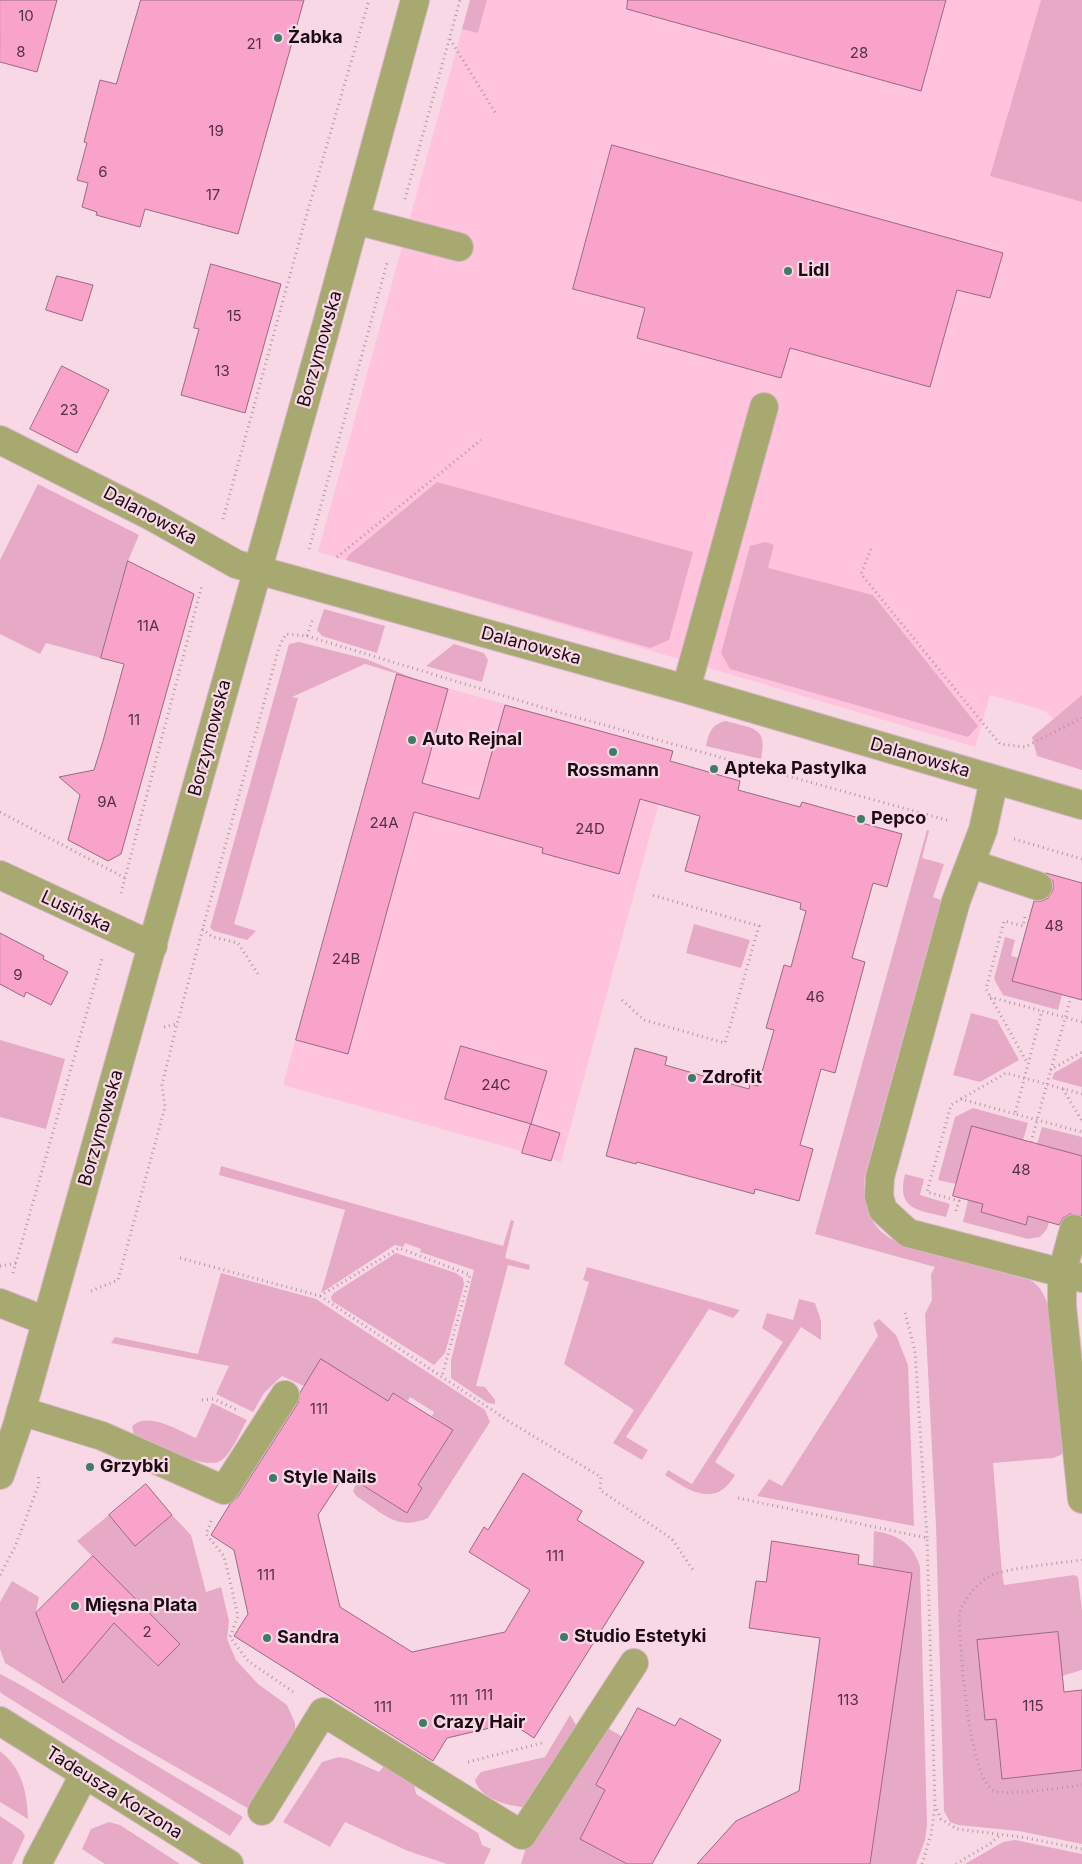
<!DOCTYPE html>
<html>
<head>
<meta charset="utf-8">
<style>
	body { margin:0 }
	canvas { display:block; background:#f9d8e6 }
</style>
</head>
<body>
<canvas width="1082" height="1864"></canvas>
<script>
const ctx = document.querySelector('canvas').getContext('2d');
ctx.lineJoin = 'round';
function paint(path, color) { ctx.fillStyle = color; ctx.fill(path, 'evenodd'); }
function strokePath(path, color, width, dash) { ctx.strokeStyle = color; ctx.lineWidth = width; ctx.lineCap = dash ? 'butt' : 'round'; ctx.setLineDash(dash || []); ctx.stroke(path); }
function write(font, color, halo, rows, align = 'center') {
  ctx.font = font + ' Inter,sans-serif'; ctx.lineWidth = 4.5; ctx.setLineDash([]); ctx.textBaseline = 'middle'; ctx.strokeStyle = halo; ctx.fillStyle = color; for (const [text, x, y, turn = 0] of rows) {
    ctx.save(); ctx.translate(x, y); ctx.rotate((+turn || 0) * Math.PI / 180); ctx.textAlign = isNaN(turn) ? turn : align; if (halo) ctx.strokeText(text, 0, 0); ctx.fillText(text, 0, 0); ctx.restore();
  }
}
paint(new Path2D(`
	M 487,0 L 1041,0 L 991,176 L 1082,202 L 1082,695 L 1053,719 L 1045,711 L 990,695 L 975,747 L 318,552 L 462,29 L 478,33 Z
	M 397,674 L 673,751 L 561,1162 L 283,1085 Z`), '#ffc3de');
paint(new Path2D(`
	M 470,0 L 487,0 L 478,33 L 462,29 Z
	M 1041,0 L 1082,0 L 1082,202 L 990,176 Z
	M 437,482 L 693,552 L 669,640 L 650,648 L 346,560 L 349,555 Z
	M 38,484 L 139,535 L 128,561 L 101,658 L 46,643 L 40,654 L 0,634 L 0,560 Z
	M 765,542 L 774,545 L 768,568 L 873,595 L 978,726 L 968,737 L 730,669 L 721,653 L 750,546 Z
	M 324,609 L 385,626 L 377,653 L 322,636 L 317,630 Z
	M 299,642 L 366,659 L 415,679 L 365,664 L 292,697 L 298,698 L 234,924 L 256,931 L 247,940 L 214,931 L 210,928 L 289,644 Z
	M 454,644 L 484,653 L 488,660 L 482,682 L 426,666 Z
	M 1082,695 L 1082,770 L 1037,756 L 1032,737 Z
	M 726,721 C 753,729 768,726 761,759 L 706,746 C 709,732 712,724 726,721 Z
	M 927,830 L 929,831 L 922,858 L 944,864 L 933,897 L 941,900 L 865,1175 C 859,1239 901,1246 952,1259 C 978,1266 1004,1273 1030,1280 C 1044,1288 1047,1302 1051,1316 L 1064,1451 L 1061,1455 L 1053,1458 L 993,1463 L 1002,1573 L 1004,1585 L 1074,1575 L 1078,1577 L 1082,1611 L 1082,1670 L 1062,1676 L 1058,1632 L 977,1641 L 985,1719 L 996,1719 L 1079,1762 L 1082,1770 L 1082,1844 L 1019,1831 L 958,1825 L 950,1822 L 944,1811 L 936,1526 L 925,1314 L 932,1300 L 931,1274 L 935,1267 L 815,1234 Z
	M 694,924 L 750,940 L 741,968 L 686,953 Z
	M 1005,937 L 1015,940 L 1011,956 L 1019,958 L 1013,981 L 1062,995 L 1058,1010 L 1003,995 L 994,979 Z
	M 971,1013 L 997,1020 L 1019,1060 L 980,1082 L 953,1075 Z
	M 0,1040 L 65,1059 L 46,1129 L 0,1117 Z
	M 1082,1057 L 1082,1087 L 1052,1079 L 1054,1073 Z
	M 973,1108 L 1028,1123 L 1023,1140 L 956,1184 L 938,1180 L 955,1117 Z
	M 1042,1127 L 1082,1137 L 1082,1156 L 1037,1144 Z
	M 221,1166 L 503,1246 L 511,1220 L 514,1221 L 505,1258 L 530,1265 L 529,1270 L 508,1265 L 476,1386 L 485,1387 L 495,1400 L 495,1404 L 488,1403 L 451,1378 L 451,1360 L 474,1270 L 420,1252 L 421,1249 L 405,1243 L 403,1247 L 395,1245 L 321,1293 L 345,1210 L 219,1175 Z
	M 905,1174 L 924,1179 L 920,1195 L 950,1204 L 946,1217 C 918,1210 896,1210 905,1174 Z
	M 968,1200 L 983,1204 L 981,1212 L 1025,1225 L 1028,1216 L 1049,1222 L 1047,1229 L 1040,1237 L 1028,1239 L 963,1222 Z
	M 396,1253 L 456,1273 L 463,1278 L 464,1285 L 445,1353 L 434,1365 L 332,1301 L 331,1297 L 334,1293 Z
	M 587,1267 L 740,1310 L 733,1318 L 709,1309 L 626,1437 L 648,1450 L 642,1460 L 613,1443 L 634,1410 L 564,1364 L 589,1282 L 583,1280 Z
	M 221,1273 L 316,1299 L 485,1410 L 490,1422 L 428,1518 C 396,1532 382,1512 356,1496 L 353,1491 L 357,1482 L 407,1513 L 422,1488 L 418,1485 L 453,1430 L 432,1416 L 434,1412 L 410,1397 L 408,1401 L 393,1393 L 388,1401 L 304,1386 L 282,1376 L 264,1393 L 253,1412 L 216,1394 L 229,1366 L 111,1343 L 115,1337 L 198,1354 Z
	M 799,1299 L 815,1303 L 821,1321 L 821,1340 L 801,1327 L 715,1462 L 735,1475 C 715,1509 690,1491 665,1475 L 668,1470 L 692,1484 L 783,1342 L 762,1328 L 767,1313 L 793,1320 Z
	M 879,1319 L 896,1335 L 908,1365 L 914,1526 L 757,1496 L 769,1479 L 782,1486 L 878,1336 L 873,1323 Z
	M 212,1403 L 247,1420 C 240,1432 233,1451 222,1460 C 205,1472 152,1443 134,1435 L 132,1426 C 149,1411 179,1431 196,1438 Z
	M 109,1515 L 135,1546 L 172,1515 L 191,1535 L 206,1592 L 221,1587 L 229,1621 L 227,1639 L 236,1660 L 258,1684 L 287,1705 L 295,1723 L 295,1734 L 249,1809 L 129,1740 L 5,1663 L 0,1649 L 0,1602 L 12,1581 L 39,1597 L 36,1612 L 63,1682 L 113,1621 L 157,1666 L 180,1644 L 77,1541 Z
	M 874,1531 C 897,1534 914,1544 920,1567 L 927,1825 L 925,1840 L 916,1864 L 870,1864 L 912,1573 L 873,1567 Z
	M 0,1674 L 19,1684 L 243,1817 L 230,1836 L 4,1695 L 0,1692 Z
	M 570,1715 L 578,1728 L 525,1807 C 509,1807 479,1798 475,1780 L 481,1772 L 545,1757 Z
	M 604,1726 L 623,1737 L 596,1785 L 605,1790 L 580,1839 L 626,1864 L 648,1864 L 521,1864 L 526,1847 Z
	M 0,1751 C 22,1769 27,1791 28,1819 L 0,1802 Z
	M 339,1757 L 349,1759 L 379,1772 L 384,1766 L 414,1784 L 416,1794 L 478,1833 L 482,1845 L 491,1849 L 484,1864 L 447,1864 L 408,1851 L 345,1822 L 330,1847 L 283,1822 L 322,1762 Z
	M 0,1816 L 22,1831 L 25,1836 L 12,1864 L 0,1864 Z
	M 109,1822 L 120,1825 L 180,1864 L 105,1864 L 82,1849 L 91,1829 Z
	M 1015,1840 L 1082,1854 L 1082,1864 L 965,1864 L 1003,1842 Z`), '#e7aac6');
const building = new Path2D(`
	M 0,0 L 57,0 L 37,72 L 0,62 Z
	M 141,0 L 304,0 L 238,234 L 145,209 L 140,227 L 96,215 L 97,212 L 82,207 L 88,183 L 77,180 L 87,143 L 84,142 L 100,80 L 116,84 Z
	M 628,0 L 946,0 L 921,91 L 627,9 Z
	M 612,145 L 1003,253 L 990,298 L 957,290 L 930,387 L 790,348 L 781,378 L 637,338 L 645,308 L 573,289 Z
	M 211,264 L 281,284 L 245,413 L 181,395 L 199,329 L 194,328 Z
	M 57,276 L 93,285 L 82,321 L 46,310 Z
	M 62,366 L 109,390 L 77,453 L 30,429 Z
	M 128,561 L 194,594 L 121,854 L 108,861 L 68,840 L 80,795 L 59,777 L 94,770 L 103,741 L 124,664 L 101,658 Z
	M 397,674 L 448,689 L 422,783 L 479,799 L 505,705 L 673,751 L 670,761 L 740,781 L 738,790 L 800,807 L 802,802 L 859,818 L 858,822 L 902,834 L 887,887 L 873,883 L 852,958 L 865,962 L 835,1073 L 821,1069 L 800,1145 L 813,1149 L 799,1201 L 755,1189 L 754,1194 L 637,1162 L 636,1164 L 606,1156 L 635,1048 L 667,1057 L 665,1065 L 749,1089 L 750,1084 L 758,1086 L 774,1030 L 766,1028 L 784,965 L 791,967 L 806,911 L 800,909 L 801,903 L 685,871 L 700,816 L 640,799 L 619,874 L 542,853 L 543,848 L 414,812 L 348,1054 L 296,1040 Z
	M 1046,873 L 1082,883 L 1082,1000 L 1012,981 L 1034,901 L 1042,901 L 1048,898 L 1053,890 L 1053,882 Z
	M 0,933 L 44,956 L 43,959 L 68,972 L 51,1005 L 26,992 L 24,997 L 0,984 Z
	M 461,1046 L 547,1071 L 531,1124 L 445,1099 Z
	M 531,1124 L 560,1133 L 551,1161 L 522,1153 Z
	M 972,1126 L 1082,1156 L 1082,1216 L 1070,1214 L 1063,1218 L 1059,1225 L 1028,1216 L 1026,1225 L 981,1212 L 983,1204 L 953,1196 Z
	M 321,1359 L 388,1401 L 393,1393 L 453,1430 L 418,1485 L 422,1488 L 407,1513 L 345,1474 L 318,1515 L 340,1607 L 412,1652 L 505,1632 L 530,1590 L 469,1552 L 484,1527 L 488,1530 L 523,1473 L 582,1511 L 577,1520 L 644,1562 L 534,1738 L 511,1723 L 447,1738 L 433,1761 L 234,1636 L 248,1614 L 234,1550 L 211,1535 L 230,1504 L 237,1498 L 298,1403 L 300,1393 Z
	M 146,1484 L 172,1515 L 135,1546 L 109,1515 Z
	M 772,1541 L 859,1555 L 858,1564 L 912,1573 L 870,1864 L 697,1864 L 736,1821 L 799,1791 L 820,1638 L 749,1628 L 756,1581 L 766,1582 Z
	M 93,1556 L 180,1644 L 158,1666 L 114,1623 L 63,1683 L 36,1613 Z
	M 1058,1632 L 1064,1692 L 1082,1690 L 1082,1770 L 1002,1779 L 996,1719 L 985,1720 L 977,1640 Z
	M 638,1708 L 675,1726 L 680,1718 L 721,1740 L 652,1864 L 627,1864 L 580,1839 L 605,1790 L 596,1785 Z`);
paint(building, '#f9a3cb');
strokePath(building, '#996a80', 1);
const minor = new Path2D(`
	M 355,220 L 459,247
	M 0,440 L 151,516 L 236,564 L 686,689 L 1082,805
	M 686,689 L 764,407
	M 994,780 L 983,830 L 956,901 L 880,1177 L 879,1196 L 883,1210 L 908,1233 L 1082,1278
	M 972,864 L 1038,886
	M 0,875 L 153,946
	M 1074,1229 L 1062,1273 L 1062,1306 L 1082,1499
	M 0,1303 L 46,1321
	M 21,1411 L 102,1436 L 224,1490 L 285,1395
	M 0,1475 L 17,1426 L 327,323 L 415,0
	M 0,1721 L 229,1864
	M 262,1811 L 323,1712 L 522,1835 L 634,1663
	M 37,1864 L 84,1775`);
strokePath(minor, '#d6b7c4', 30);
strokePath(new Path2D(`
	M 450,39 L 496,114
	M 405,199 L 460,0
	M 223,519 L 304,224 L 369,0
	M 309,549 L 387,263
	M 871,549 L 861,574 L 1000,744 L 1025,747 L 1082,718
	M 337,557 L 481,440
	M 307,636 L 554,711 L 950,821
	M 0,812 L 125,878
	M 1014,839 L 1082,859
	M 121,893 L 202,585
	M 1025,917 L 1023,926 L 1004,921 L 986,989 L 1028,1064
	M 202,929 L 213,937 L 238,943 L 260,977
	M 990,997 L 1042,1011
	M 622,1000 L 644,1020 L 725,1043 L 759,926 L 652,895
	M 1082,1022 L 1042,1011 L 1015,1114 L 1082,1132
	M 164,1027 L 177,1024 L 279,647 L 286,634 L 307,636 L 313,619
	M 1050,1070 L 1082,1052
	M 1063,1089 L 1082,1121
	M 961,1099 L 1006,1073 L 1082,1094
	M 1031,1142 L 1071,997
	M 956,1211 L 959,1201 L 927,1192 L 951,1105 L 961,1099 L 1015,1114
	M 180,1258 L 320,1296 L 399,1248 L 470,1275 L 442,1376
	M 0,1266 L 16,1263
	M 13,1273 L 102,959
	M 91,1291 L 118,1280 L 165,1107 L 162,1085 L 177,1024
	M 320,1296 L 510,1422 L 601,1477 L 600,1490 L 672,1539 L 693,1570
	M 905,1313 L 915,1351 L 927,1538
	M 202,1400 L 214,1399 L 237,1410
	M 738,1498 L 927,1538 L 935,1806 L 941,1819 L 957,1829 L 1022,1837 L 1082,1849
	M 211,1521 L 206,1534 L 224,1556 L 238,1616 L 230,1637 L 248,1661 L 295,1693
	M 1082,1560 C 1061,1563 1005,1568 990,1576 C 976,1584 962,1601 959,1615 C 960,1644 968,1782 995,1791 C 1009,1796 1064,1787 1082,1785
	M 0,1575 L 15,1547 L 39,1484 L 38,1474
	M 468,1762 L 542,1743
	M 922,1864 L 931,1835 L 935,1807
	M 956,1864 L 991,1843 L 1000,1835`), '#b296a2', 3, [1, 4]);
strokePath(minor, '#a7a970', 28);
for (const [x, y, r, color] of [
	[278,38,5,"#3e7c68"],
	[788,271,5,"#3e7c68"],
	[412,740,5,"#3e7c68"],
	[613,752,5,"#3e7c68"],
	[714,769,5,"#3e7c68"],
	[861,819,5,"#3e7c68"],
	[692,1078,5,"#3e7c68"],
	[90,1467,5,"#3e7c68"],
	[273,1478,5,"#3e7c68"],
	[75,1606,5,"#3e7c68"],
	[564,1637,5,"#3e7c68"],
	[267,1638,5,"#3e7c68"],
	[423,1723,5,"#3e7c68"]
]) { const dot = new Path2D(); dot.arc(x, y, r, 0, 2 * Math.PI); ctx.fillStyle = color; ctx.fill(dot); strokePath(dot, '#f9d8e6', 2); }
write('15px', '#533141', null, [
	["10",26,16],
	["21",254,44],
	["8",21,52],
	["28",859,53],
	["19",216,131],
	["6",103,172],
	["17",213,195],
	["15",234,316],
	["13",222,371],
	["23",69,410],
	["11A",148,626],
	["11",134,720],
	["9A",107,802],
	["24A",384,823],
	["24D",590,829],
	["48",1054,926],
	["24B",346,959],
	["9",18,975],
	["46",815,997],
	["24C",496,1085],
	["48",1021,1170],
	["111",319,1409],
	["111",555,1556],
	["111",266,1575],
	["2",147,1632],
	["111",484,1695],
	["111",459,1700],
	["113",848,1700],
	["115",1033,1706],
	["111",383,1707]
]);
write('bold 18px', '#1c0b13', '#f9d8e6', [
	["Żabka",288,38],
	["Lidl",798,271],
	["Auto Rejnal",422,740],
	["Apteka Pastylka",724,769],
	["Rossmann",613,771,"center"],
	["Pepco",871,819],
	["Zdrofit",702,1078],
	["Grzybki",100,1467],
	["Style Nails",283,1478],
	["Mięsna Plata",85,1606],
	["Studio Estetyki",574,1637],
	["Sandra",277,1638],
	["Crazy Hair",433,1723]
], 'left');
write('18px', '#1c0b13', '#f9d8e6', [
	["Borzymowska",320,349,-74],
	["Dalanowska",150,516,28],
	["Dalanowska",531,646,15],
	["Borzymowska",210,738,-75],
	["Dalanowska",920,758,16],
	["Lusińska",76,912,25],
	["Borzymowska",101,1128,-74],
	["Tadeusza Korzona",114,1793,32]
]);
</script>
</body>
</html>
